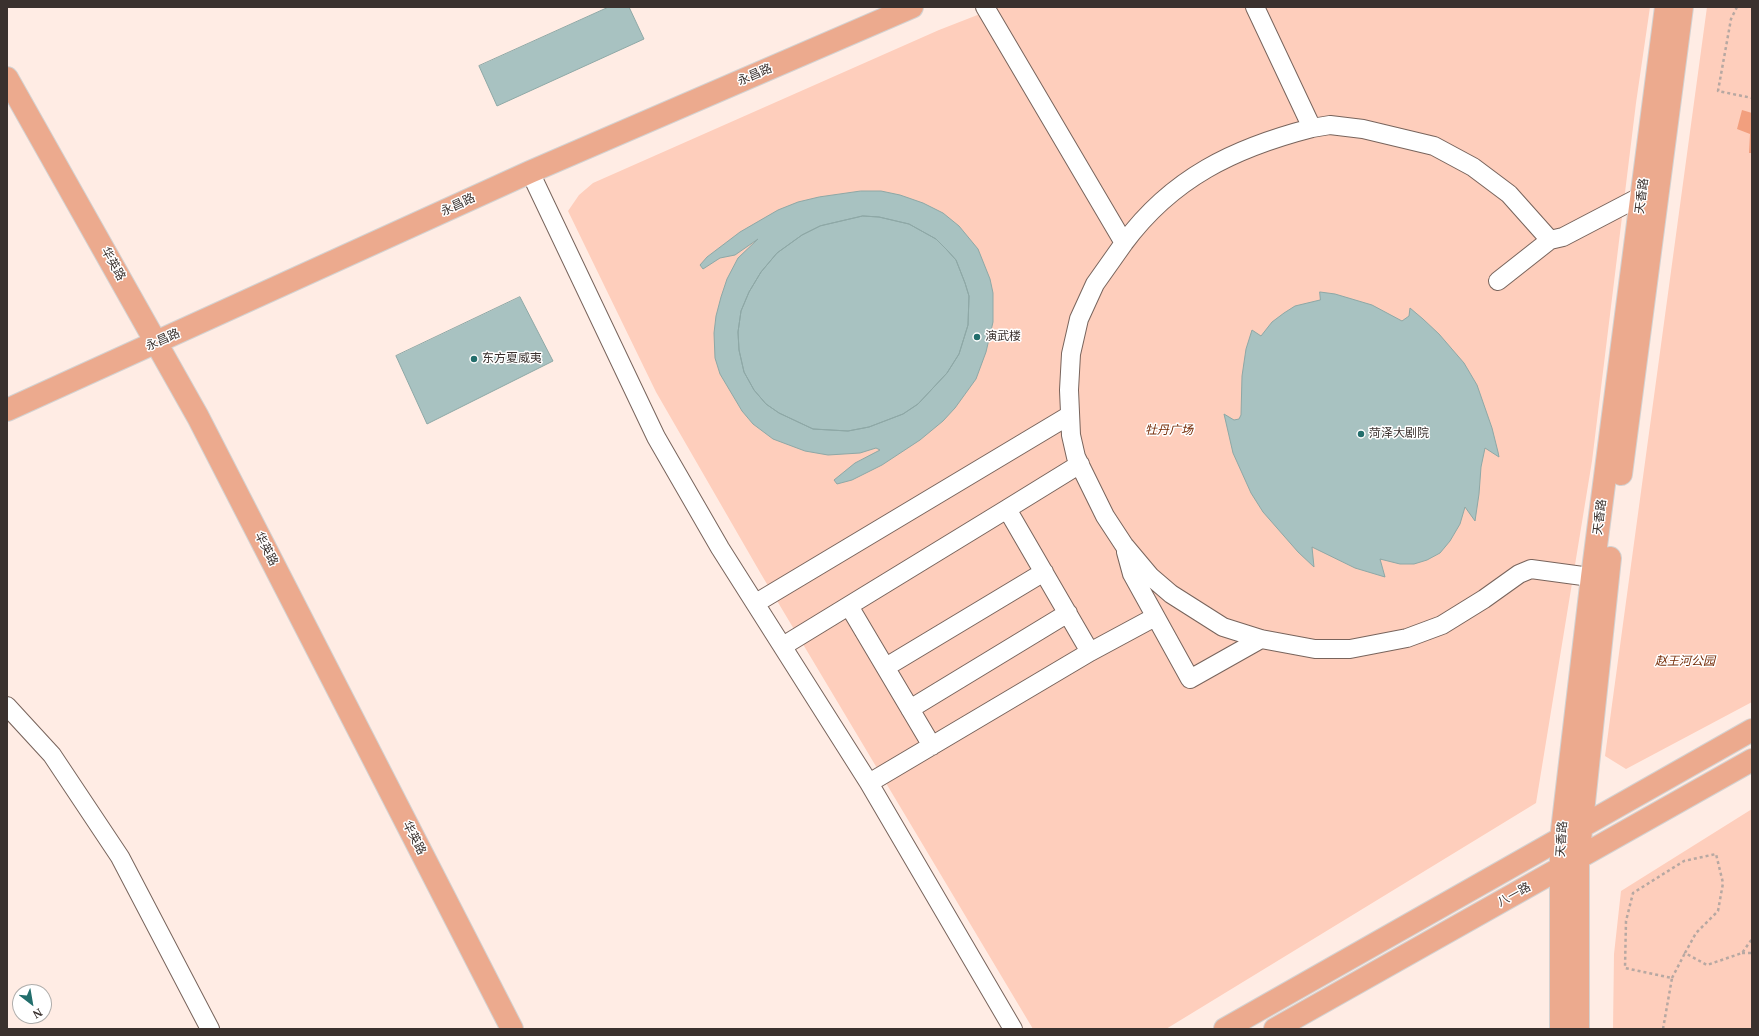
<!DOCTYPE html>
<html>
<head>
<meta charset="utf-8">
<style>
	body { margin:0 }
	#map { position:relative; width:1759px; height:1036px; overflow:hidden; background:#ffece4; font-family:"Noto Serif",serif }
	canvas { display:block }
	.frame { position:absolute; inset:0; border:8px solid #3a312e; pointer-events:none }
	.north { position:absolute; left:12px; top:984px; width:40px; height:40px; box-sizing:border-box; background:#fff; border:1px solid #b0adab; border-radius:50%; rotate:149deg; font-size:11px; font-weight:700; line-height:16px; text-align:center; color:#3a312e }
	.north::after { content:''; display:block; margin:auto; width:14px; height:18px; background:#236e6c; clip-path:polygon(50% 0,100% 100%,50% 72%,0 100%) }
</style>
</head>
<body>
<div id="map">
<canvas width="1759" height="1036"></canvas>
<div class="frame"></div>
<div class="north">N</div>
</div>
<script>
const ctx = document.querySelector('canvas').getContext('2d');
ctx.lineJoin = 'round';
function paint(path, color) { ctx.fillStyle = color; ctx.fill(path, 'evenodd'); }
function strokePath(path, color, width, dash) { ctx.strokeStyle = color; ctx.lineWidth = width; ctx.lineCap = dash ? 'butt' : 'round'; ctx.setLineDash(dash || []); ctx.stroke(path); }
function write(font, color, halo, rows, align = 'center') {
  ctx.font = font + ' "Noto Serif","Noto Sans SC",serif'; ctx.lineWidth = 3; ctx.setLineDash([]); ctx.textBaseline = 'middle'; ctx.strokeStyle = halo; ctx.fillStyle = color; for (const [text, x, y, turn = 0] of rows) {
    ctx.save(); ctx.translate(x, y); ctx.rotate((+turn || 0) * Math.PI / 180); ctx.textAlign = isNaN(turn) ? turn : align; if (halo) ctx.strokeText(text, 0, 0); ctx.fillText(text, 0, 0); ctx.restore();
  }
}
paint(new Path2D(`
	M 998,7 L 1650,7 L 1636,103 L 1592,461 L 1536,803 L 1166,1029 L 1033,1029 L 761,574 L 656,392 L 568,211 L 579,195 L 593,183 L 939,30 Z
	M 1707,7 L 1752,7 L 1752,702 L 1626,769 L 1605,756 Z
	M 1752,809 L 1752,1029 L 1613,1029 L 1614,954 L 1621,891 Z`), '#fecebc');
paint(new Path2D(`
	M 1742,110 L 1752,113 L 1752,153 L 1749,153 L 1750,134 L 1737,129 Z`), '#f29f7e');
const building = new Path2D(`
	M 609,7 L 629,7 L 644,39 L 497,106 L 479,66 Z
	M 861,191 L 881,191 L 900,195 L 923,203 L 943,213 L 959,226 L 978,249 L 990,279 L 993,293 L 993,322 L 986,352 L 976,379 L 955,408 L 943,421 L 920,440 L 882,465 L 852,480 L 837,484 L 834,480 L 855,463 L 880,450 L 876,448 L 860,453 L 828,455 L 805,451 L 773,439 L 753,424 L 742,411 L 720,374 L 715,358 L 714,333 L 716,316 L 721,297 L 727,279 L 738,258 L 758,239 L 735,255 L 720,258 L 703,269 L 700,265 L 707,257 L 740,232 L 778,210 L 798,202 L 819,197 ZM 863,216 L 879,217 L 909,224 L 936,239 L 947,250 L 956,260 L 965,283 L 969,296 L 968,325 L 959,354 L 947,373 L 918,404 L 903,414 L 869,427 L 848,431 L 813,429 L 779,413 L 766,404 L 754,390 L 744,372 L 739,350 L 738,332 L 741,311 L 749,292 L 761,272 L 777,253 L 802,235 L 820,226 Z
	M 863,216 L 879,217 L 909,224 L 936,239 L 947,250 L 956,260 L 965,283 L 969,296 L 968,325 L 959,354 L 947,373 L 918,404 L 903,414 L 869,427 L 848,431 L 813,429 L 779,413 L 766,404 L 754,390 L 744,372 L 739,350 L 738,332 L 741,311 L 749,292 L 761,272 L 777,253 L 802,235 L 820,226 Z
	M 1320,292 L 1335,294 L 1372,305 L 1402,321 L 1409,316 L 1410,308 L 1423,319 L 1439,334 L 1464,363 L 1477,385 L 1492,428 L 1498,452 L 1499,457 L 1485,448 L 1481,467 L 1479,494 L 1475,521 L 1465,507 L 1460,524 L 1450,541 L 1440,553 L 1427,560 L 1414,564 L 1400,564 L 1380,559 L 1385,577 L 1355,568 L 1312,547 L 1314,567 L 1298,552 L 1263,512 L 1251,493 L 1233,453 L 1224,414 L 1234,420 L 1239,419 L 1241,415 L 1242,376 L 1246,349 L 1252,330 L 1261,336 L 1272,322 L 1284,313 L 1295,306 L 1320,300 Z
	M 520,297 L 553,361 L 427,424 L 396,356 Z`);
paint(building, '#a8c2c1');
strokePath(building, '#8ea8a6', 1);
const minor = new Path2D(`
	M 985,7 L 1124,243 C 1172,178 1234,148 1312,128 L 1255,7
	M 1312,128 L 1330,125 L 1363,129 L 1434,146 L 1473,167 L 1509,194 L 1550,240 L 1563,237 L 1651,191
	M 530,172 L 656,437 L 720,548 L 869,783 L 1013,1029
	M 1124,243 L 1095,284 L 1079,319 L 1071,354 L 1069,390 L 1071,435 L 1076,457 L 1105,516 L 1124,545 L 1150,576 L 1171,594 L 1223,627 L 1261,639 L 1315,649 L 1350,649 L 1407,638 L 1442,625 L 1484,599 L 1519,574 L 1531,569 L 1605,579
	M 1498,281 L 1550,240
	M 1007,509 L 1080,464
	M 1126,552 L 1132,574 L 1190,679 L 1261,639
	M 756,603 L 1070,415
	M 849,606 L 932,746
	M 783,646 L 1007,509 L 1090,652 L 869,783
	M 1090,652 L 1155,617
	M 886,667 L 1044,572
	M 7,706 L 52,755 L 120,857 L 210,1029
	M 910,709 L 1068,613`);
const major = new Path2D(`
	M 7,78 L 198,417 L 512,1029
	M 7,410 L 530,172 L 912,7
	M 1621,474 L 1682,7
	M 1225,1029 L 1752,730
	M 1275,1029 L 1752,760
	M 1561,1029 L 1561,839 L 1592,577 L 1666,7
	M 1578,1029 L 1578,859 L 1610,558`);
strokePath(minor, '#78645c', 20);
strokePath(major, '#d4d2d1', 24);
strokePath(new Path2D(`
	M 1737,7 L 1731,19 L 1718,91 L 1752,98
	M 1742,953 L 1752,953
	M 1672,978 L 1685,953
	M 1663,1029 L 1672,978 L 1625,968 L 1626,921 L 1633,893 L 1684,861 L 1716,854 L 1723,883 L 1718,911 L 1696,933 L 1685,953 L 1707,965 L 1742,953 L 1752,939`), '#b7a8a2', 2.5, [3, 3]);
strokePath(minor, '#fff', 18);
strokePath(major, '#ecaa8e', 22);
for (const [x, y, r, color] of [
	[977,337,4,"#236e6c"],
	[474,359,4,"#236e6c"],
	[1361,434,4,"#236e6c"]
]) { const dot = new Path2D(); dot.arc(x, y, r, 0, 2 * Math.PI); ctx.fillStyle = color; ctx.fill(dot); strokePath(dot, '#fff', 1.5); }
write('12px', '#3a312e', '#fff', [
	["永昌路",755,75,-23],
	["天香路",1642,196,-83],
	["永昌路",458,205,-25],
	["华英路",113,264,61],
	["永昌路",163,340,-24],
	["天香路",1600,517,-83],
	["华英路",266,549,63],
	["华英路",414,838,63],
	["天香路",1562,839,-86],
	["八一路",1514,895,-29]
]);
write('12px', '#3a312e', '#fff', [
	["演武楼",985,337],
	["东方夏威夷",482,359],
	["菏泽大剧院",1369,434]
], 'left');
write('italic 12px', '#752c07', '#fff', [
	["牡丹广场",1169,431],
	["赵王河公园",1685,662]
]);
</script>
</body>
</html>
